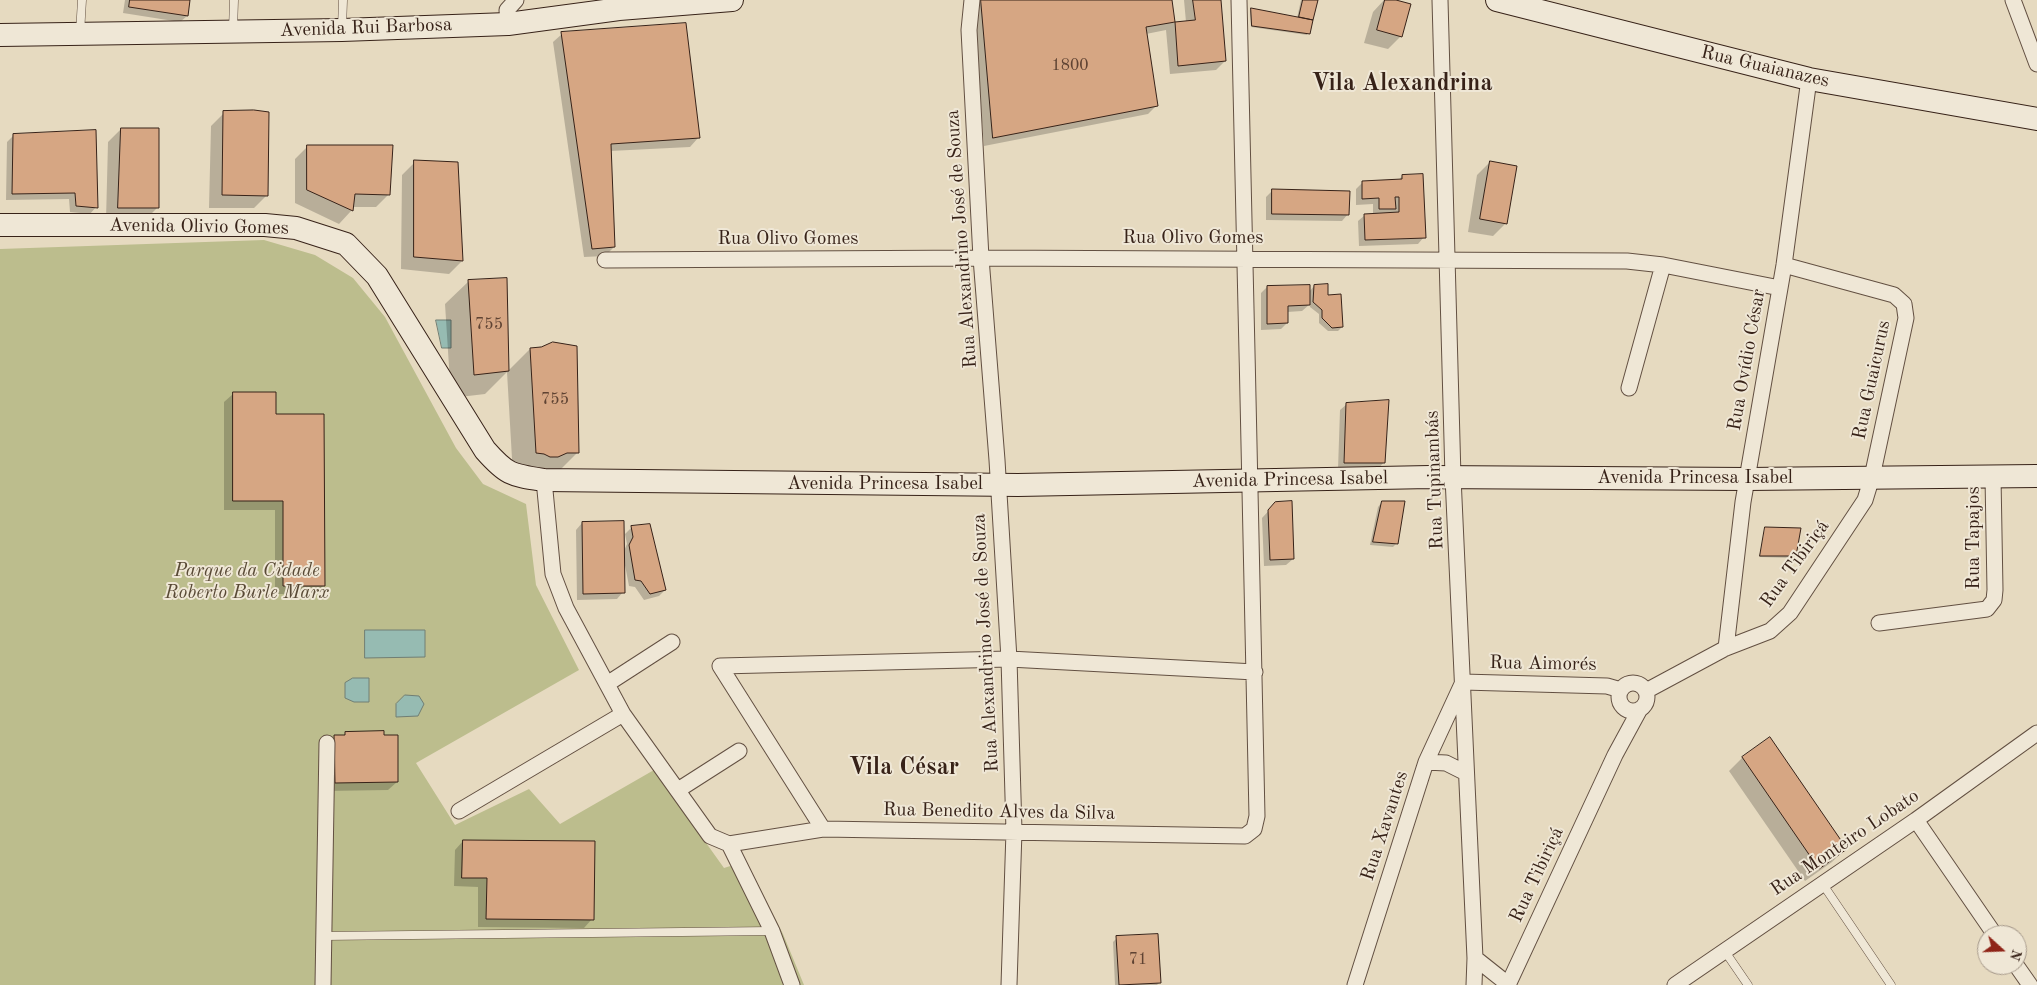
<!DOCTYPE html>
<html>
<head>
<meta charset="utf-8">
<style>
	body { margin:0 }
	#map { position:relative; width:2037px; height:985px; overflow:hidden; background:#e6dac0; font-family:"Old Standard TT",serif }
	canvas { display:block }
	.north { position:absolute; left:1977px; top:925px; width:50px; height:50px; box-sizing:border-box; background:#efe7d6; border:1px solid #a5988a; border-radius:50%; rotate:110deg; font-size:14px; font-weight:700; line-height:20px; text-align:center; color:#372218 }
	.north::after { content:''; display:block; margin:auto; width:18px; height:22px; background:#8f2418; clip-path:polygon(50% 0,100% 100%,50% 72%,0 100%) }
</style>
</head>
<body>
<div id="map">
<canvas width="2037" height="985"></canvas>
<div class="north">N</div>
</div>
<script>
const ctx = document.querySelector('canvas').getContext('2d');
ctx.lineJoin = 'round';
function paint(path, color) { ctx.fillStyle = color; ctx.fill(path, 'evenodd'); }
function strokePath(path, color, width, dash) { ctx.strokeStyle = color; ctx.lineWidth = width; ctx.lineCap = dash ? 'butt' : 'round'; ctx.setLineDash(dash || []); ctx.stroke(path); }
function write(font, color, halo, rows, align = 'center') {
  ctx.font = font + ' "Old Standard TT",serif'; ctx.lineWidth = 4; ctx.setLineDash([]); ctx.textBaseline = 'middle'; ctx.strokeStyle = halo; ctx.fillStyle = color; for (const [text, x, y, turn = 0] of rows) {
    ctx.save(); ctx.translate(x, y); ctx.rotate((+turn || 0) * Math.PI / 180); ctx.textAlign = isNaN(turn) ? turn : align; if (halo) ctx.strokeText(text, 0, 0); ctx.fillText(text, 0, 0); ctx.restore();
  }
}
paint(new Path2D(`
	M 264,240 L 315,255 L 353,278 L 385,317 L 456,448 L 483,484 L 526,504 L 536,585 L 579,670 L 416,763 L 455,825 L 529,789 L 560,824 L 654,770 L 724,868 L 746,861 L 783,934 L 804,985 L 0,985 L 0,249 Z`), '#bcbd8d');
const water = new Path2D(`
	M 436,320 L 451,320 L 451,348 L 442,348 Z
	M 365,630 L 425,630 L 425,657 L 365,658 Z
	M 353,678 L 369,678 L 369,702 L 354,702 L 345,698 L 345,683 Z
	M 405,695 L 419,696 L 424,704 L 418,716 L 396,717 L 396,704 Z`);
paint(water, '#96bbb2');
strokePath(water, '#707e74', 1);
paint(new Path2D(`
	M 125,0 L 189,0 L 187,16 L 180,22 L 123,13 Z
	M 972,0 L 1171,0 L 1173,23 L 1186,22 L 1184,0 L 1220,0 L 1225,61 L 1216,70 L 1170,74 L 1166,30 L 1146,34 L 1157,105 L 1148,114 L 984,146 Z
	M 1301,0 L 1316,0 L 1307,35 L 1251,27 L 1250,11 L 1252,9 L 1297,18 Z
	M 1384,0 L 1391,0 L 1401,36 L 1388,49 L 1364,43 L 1373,12 Z
	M 562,34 L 698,138 L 690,147 L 610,151 L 614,247 L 605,256 L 584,257 L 553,42 Z
	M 224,113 L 267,195 L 254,208 L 209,208 L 211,126 Z
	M 121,129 L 158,207 L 145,220 L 106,220 L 108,142 Z
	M 14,135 L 96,207 L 90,214 L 70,212 L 69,199 L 6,200 L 7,142 Z
	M 308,146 L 389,194 L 376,207 L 352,207 L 351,211 L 339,224 L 295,203 L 295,159 Z
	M 415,162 L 462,261 L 449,274 L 401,269 L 402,175 Z
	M 1490,162 L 1506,223 L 1493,236 L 1468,232 L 1477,175 Z
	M 1402,176 L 1424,237 L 1418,244 L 1359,246 L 1358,221 L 1365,215 L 1373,215 L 1373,204 L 1356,205 L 1356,189 L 1363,182 L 1398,181 Z
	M 1272,191 L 1348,214 L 1342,221 L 1266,220 L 1266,197 Z
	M 506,279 L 508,371 L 530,349 L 557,343 L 578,452 L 554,476 L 513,476 L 507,372 L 485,394 L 451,398 L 445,304 L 469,281 Z
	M 1314,286 L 1326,296 L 1342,327 L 1338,331 L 1328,331 L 1319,323 L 1319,314 L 1310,307 L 1310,304 L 1302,311 L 1287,312 L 1287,323 L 1281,329 L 1261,330 L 1261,293 L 1267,287 L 1309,292 Z
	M 233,394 L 275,416 L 323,586 L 315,594 L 275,594 L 275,510 L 224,510 L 224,402 Z
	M 1347,404 L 1384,462 L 1378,469 L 1338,469 L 1340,410 Z
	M 1382,502 L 1397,543 L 1393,547 L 1370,545 L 1378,507 Z
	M 1276,503 L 1293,559 L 1286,565 L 1264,566 L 1262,518 Z
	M 582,523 L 623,553 L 627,544 L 625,534 L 632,527 L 665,590 L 659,596 L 644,600 L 635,587 L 629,586 L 624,560 L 623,592 L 617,599 L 577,600 L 576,530 Z
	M 1766,528 L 1795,556 L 1793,558 L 1759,557 Z
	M 346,733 L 397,782 L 388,790 L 326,791 L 326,745 L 335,737 L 342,737 Z
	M 1770,739 L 1845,849 L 1832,862 L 1805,881 L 1729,771 L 1742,758 Z
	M 463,841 L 592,919 L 584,928 L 478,927 L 478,887 L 454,886 L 455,850 Z
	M 1117,938 L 1159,983 L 1157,985 L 1115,985 L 1113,942 Z`), '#0003');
const building = new Path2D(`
	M 130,0 L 190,0 L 188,16 L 129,7 Z
	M 981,0 L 1172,0 L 1175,22 L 1146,27 L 1158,106 L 993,138 Z
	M 1193,0 L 1221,0 L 1226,61 L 1178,66 L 1175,22 L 1195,20 Z
	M 1303,0 L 1318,0 L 1313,20 L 1299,17 Z
	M 1385,0 L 1396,0 L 1411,4 L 1402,37 L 1377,30 Z
	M 1251,8 L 1313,20 L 1310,34 L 1252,26 Z
	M 686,23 L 700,138 L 611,144 L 615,247 L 592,249 L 561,32 Z
	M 254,110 L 269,112 L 268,196 L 222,195 L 223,111 Z
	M 121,128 L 159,128 L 159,208 L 118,208 Z
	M 96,130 L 98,208 L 76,206 L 75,193 L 12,194 L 13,134 Z
	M 307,145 L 393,145 L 390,195 L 355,194 L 353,211 L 307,190 Z
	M 414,160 L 458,162 L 463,261 L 414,257 Z
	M 1490,161 L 1517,166 L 1507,224 L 1480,219 Z
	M 1423,174 L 1426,238 L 1365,240 L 1364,214 L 1399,212 L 1399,197 L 1395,197 L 1396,209 L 1379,209 L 1379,198 L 1362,199 L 1362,181 L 1402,179 L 1402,175 Z
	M 1272,189 L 1350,191 L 1349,215 L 1272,214 Z
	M 507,278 L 509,371 L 474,375 L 468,280 Z
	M 1328,284 L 1328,295 L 1341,294 L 1343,327 L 1332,328 L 1322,318 L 1322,310 L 1313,302 L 1314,285 Z
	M 1310,285 L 1310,305 L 1288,306 L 1288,323 L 1267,324 L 1267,286 Z
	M 553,342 L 577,346 L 579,453 L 567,453 L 558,457 L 550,457 L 544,454 L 536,453 L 530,348 L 541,347 Z
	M 233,392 L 276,392 L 276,414 L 324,414 L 325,586 L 283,586 L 283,501 L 233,501 Z
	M 1389,400 L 1385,463 L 1344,463 L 1346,403 Z
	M 1292,501 L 1294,559 L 1270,560 L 1268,510 L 1275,502 Z
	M 1382,501 L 1405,501 L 1398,544 L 1373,542 Z
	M 624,521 L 625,593 L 583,594 L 582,522 Z
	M 650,524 L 666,590 L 650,594 L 641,581 L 635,580 L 629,545 L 633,537 L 631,526 Z
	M 1765,527 L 1801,528 L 1796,556 L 1760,556 Z
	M 384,731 L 384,735 L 398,735 L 398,782 L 335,783 L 334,735 L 345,735 L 345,732 Z
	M 1770,737 L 1847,849 L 1819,869 L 1742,757 Z
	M 463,840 L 595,841 L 594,920 L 486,919 L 487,878 L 462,878 Z
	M 1158,934 L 1161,983 L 1119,985 L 1116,936 Z`);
paint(building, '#d6a683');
strokePath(building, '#372218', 1);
const service = new Path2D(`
	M 342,28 L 343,0
	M 233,30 L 234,0
	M 80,33 L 82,0
	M 1822,883 L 1891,985
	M 323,936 L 772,931
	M 1724,950 L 1748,985`);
const minor = new Path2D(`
	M 972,0 L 969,30 L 981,258 L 997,460 L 1009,659 L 1014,831 L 1009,985
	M 1440,0 L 1453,477 L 1475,958 L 1474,985
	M 2013,0 L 2037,64
	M 508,24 L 507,10 L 516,0
	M 605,260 L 981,258 L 1627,261 L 1663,265 L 1780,288
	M 1629,388 L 1663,265
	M 544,480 L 553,574 L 566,608 L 623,714 L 710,836 L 729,844 L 772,931 L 792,985
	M 1879,623 L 1987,609 L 1994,600 L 1995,590 L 1993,477
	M 1726,648 L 1743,502 L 1784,265 L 1809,79
	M 720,666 L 1009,659 L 1255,672
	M 720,666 L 823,829
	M1619 697a14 14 0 1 1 28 0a14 14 0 1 1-28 0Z
	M 607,684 L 672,642
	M 1646,691 L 1726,648 L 1770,631 L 1790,613 L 1865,500 L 1872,477 L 1906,318 L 1904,304 L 1894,295 L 1784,265
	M 1426,762 L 1446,763 L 1466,773
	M 678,790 L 739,751
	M 459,811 L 623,714
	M 1916,820 L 1995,935
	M 729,844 L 823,829 L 1245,836 L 1254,829 L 1257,816 C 1253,544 1244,272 1239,0
	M 1475,958 L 1509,985
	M 2016,965 L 2030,985
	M 323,985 L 327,743
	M 1355,985 L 1426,762 L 1463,682 L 1607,686 L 1621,690
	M 1508,985 L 1615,755 L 1640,709
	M 1675,985 L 1916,820 L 2037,733`);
const secondary = new Path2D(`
	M 1497,0 L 1809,79 L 2037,119
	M 0,35 L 342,30 L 508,24 L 619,9 L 732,0
	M 0,225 L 265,225 L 296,228 L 346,244 L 377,276 L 485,450 C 507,475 511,475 544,480 L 1018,485 L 1430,477 L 1747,479 L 2037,476`);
strokePath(service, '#635042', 9);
strokePath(minor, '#635042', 17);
strokePath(secondary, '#372218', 24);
strokePath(service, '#efe7d6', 8);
strokePath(minor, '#efe7d6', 15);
strokePath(secondary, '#efe7d6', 22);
write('16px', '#5f4333', null, [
	["1800",1070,66],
	["755",489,325],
	["755",555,400],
	["71",1138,960]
]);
write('19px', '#372218', '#efe7d6', [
	["Avenida Rui Barbosa",366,28,-2],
	["Rua Guaianazes",1765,67,13],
	["Avenida Olivio Gomes",199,227,1],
	["Rua Olivo Gomes",1193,238],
	["Rua Olivo Gomes",788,239],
	["Rua Alexandrino José de Souza",962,239,-94],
	["Rua Ovídio César",1747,360,-80],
	["Rua Guaicurus",1872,380,-78],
	["Avenida Princesa Isabel",1695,478],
	["Avenida Princesa Isabel",1290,480,-1],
	["Rua Tupinambás",1435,480,-92],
	["Avenida Princesa Isabel",885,484],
	["Rua Tapajos",1974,538,-90],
	["Rua Tibiriçá",1795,564,-54],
	["Rua Alexandrino José de Souza",986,643,-93],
	["Rua Aimorés",1543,664,1],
	["Rua Benedito Alves da Silva",999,812,1],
	["Rua Xavantes",1385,826,-72],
	["Rua Monteiro Lobato",1845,843,-34],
	["Rua Tibiriçá",1537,875,-65]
]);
write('italic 19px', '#584935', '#efe7d6', [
	["Parque da Cidade",247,571],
	["Roberto Burle Marx",247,593]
]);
write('bold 24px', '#372218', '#efe7d6', [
	["Vila Alexandrina",1402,84],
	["Vila César",904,768]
]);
</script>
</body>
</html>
